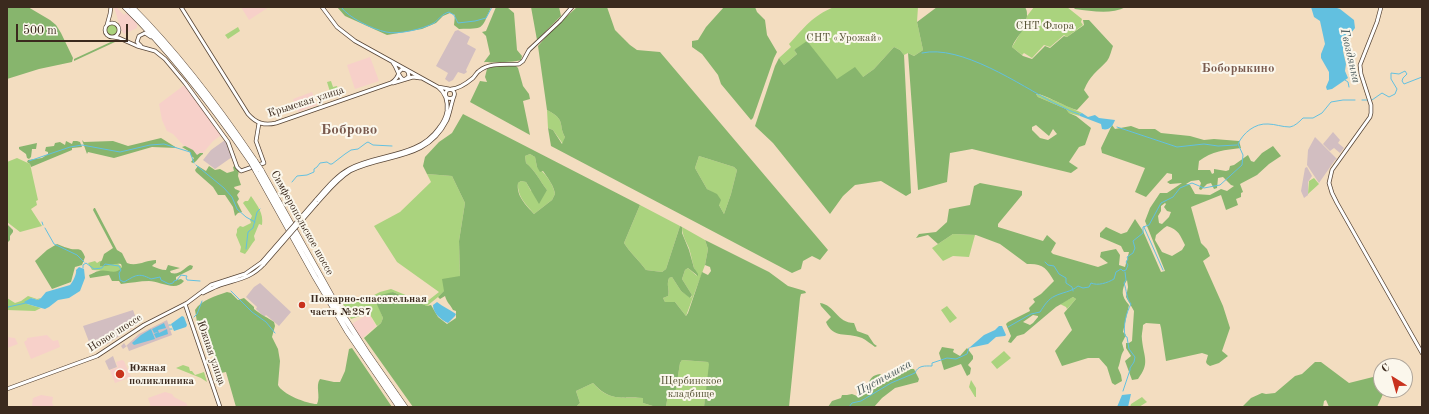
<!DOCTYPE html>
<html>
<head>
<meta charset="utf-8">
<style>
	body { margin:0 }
	#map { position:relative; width:1429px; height:414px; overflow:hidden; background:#f3ddc0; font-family:"Old Standard TT",serif }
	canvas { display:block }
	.frame { position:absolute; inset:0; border:8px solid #3b2a1e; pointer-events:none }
	.north { position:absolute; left:1373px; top:358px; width:40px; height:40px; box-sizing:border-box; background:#fbf7ec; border:1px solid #aea59a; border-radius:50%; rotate:323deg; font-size:11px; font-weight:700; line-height:16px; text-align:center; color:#3b2a1e }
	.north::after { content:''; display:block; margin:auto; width:14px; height:18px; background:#c8321e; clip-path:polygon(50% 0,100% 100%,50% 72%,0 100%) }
	.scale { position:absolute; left:16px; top:24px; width:112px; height:18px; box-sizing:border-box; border:2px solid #3b2a1e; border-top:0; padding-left:5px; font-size:12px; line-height:14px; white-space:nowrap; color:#3b2a1e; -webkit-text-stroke:3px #fbf7ec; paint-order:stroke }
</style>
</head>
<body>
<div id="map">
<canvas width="1429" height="414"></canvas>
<div class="frame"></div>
<div class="north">С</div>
<div class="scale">500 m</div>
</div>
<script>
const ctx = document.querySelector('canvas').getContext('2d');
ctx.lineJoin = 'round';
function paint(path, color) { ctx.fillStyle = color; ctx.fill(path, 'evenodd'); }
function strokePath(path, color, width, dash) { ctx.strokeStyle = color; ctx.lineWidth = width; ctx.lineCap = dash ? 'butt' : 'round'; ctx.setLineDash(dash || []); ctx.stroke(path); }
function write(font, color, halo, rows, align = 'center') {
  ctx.font = font + ' "Old Standard TT",serif'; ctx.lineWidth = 4; ctx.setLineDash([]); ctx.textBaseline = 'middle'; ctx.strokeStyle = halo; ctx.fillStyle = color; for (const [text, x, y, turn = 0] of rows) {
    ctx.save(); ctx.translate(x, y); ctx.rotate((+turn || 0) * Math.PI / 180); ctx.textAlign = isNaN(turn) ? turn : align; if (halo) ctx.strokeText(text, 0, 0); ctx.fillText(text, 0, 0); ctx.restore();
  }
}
paint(new Path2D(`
	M 114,7 L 116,7 L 124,15 L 127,12 L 137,22 L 137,28 L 124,34 L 121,30 Z
	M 241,7 L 269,7 L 249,20 Z
	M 370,57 L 379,81 L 355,89 L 347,65 Z
	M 183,86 L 186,86 L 220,134 L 220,136 L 213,141 L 203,153 L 200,153 L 197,155 L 186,148 L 173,134 L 167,131 L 162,120 L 159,104 Z
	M 312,92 L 317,105 L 298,112 L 293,99 Z
	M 369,314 L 376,326 L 361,339 L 352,326 L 353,323 Z
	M 47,335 L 53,341 L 58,340 L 60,347 L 31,359 L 24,342 L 27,340 L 27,338 Z
	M 7,337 L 15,338 L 18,344 L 7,348 Z
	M 122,360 L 124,361 L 131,377 L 115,383 L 110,370 L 118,367 L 116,362 Z
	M 165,392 L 172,394 L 174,397 L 186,403 L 188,407 L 151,407 L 148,398 Z
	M 41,395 L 53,397 L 52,403 L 54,407 L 33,407 L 32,405 L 33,398 Z`), '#f7d0c9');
paint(new Path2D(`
	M 458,30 L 470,37 L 467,44 L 476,49 L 466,70 L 467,72 L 464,74 L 458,72 L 453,80 L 449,82 L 445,79 L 448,73 L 436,66 L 455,31 Z
	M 1333,132 L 1340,140 L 1338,143 L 1344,148 L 1340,153 L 1334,148 L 1330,151 L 1323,144 Z
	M 1315,137 L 1337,159 L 1335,160 L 1319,183 L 1307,165 L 1308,150 Z
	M 225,140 L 232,157 L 215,169 L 203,160 L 211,150 Z
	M 1307,167 L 1312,176 L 1308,182 L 1308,195 L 1304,198 L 1301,191 L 1305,168 Z
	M 260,283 L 291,312 L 279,326 L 266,315 L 264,317 L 256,309 L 257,307 L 246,297 L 254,287 Z
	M 133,310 L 138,324 L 107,344 L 97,347 L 91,347 L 83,326 Z
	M 167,320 L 172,335 L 129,351 L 127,346 L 123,349 L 121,346 L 124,343 L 126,346 L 139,334 Z
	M 113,356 L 117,367 L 109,370 L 105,361 Z`), '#d2bec1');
paint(new Path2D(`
	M 834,7 L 918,7 L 917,22 L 923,50 L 914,56 L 908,53 L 904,55 L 900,50 L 894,47 L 874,69 L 863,77 L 837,79 L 796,49 L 794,50 L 797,54 L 784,65 L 779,58 L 791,47 L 789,44 C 805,27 812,16 834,7 Z
	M 1034,7 L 1067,7 L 1082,19 L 1081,22 L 1083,25 L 1067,37 L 1064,35 L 1050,47 L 1044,45 L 1032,58 L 1024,53 L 1022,55 L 1012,47 L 1027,22 L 1027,16 Z
	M106.5 30a5.5 5.5 0 1 1 11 0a5.5 5.5 0 1 1-11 0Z
	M 238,27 L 240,31 L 228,39 L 225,35 Z
	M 331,81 L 333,87 L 337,86 L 339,92 L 331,95 L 327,82 Z
	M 1036,94 C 1041,94 1076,110 1082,113 L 1079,114 L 1080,116 L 1069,113 L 1066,109 L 1038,97 Z
	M 547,110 C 553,113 560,117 561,124 C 562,129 562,132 565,137 L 563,144 L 553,130 L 548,128 Z
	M 530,154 L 535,157 L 537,167 C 545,173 553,183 555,194 L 552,200 L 534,214 C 526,204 517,197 518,183 L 521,181 L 526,182 L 531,191 L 547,190 C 540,181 535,170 526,163 L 525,156 Z
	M 699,156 L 734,167 L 737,170 L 731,194 L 724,214 L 712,192 L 707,189 L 695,168 Z
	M 17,158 L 30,164 L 38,200 L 36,201 L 37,205 L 31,209 L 42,226 L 20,232 L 7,222 L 7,162 Z
	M 427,174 L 452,176 L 465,203 L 459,241 L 460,276 L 438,297 L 427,306 L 393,292 L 376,300 L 383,318 L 381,323 L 377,326 L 369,313 L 351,319 L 342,302 L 362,301 L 380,292 L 391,289 L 425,303 L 439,292 L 397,262 L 374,226 L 400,212 L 431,182 Z
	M 1314,178 L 1319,184 L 1308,194 L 1309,181 Z
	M 251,196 C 257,205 264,213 262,225 L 259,224 L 254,236 L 255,240 C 251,245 249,249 245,254 L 240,252 L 241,247 L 236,235 L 237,232 L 237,229 L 240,226 L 243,227 L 251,223 L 250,220 L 252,216 L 243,203 L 245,201 L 248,201 Z
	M 640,205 L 680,226 L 666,269 L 662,272 L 646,270 C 639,260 630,253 624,243 Z
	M 682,227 L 705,240 L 708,249 L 705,265 L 686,316 L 675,302 L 665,302 L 663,298 L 668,296 C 670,288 666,287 669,278 L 672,277 L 681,291 L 691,298 L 692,295 L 682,279 L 685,270 L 688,268 L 697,276 C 693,267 692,258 689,248 C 686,241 682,235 682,227 Z
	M 953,234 L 975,235 L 969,257 L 953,256 L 943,261 L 932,248 Z
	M 95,261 L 97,263 L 100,261 L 117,263 L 122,267 L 118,272 C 109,273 101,270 92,270 L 88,263 Z
	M 28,296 L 37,299 L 41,298 L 38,300 L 31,298 L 27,304 L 41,308 L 35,311 L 7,310 L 7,298 L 15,303 L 21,301 Z
	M 1073,297 L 1076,299 L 1067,309 L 1066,307 L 1060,304 Z
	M 947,306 L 957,318 L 950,323 L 941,310 Z
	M 1004,351 L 1011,358 L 997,369 L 991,362 Z
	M 682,360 L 708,362 L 710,364 L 704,407 L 666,407 L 668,394 L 675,394 L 680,363 Z
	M 183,365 L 189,367 L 190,371 L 192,371 L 195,375 L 204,372 L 207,382 L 201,378 L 176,368 Z
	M 971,380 L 976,388 L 976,397 L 975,397 L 969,387 Z
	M 593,383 C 608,401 621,397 643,398 L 643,403 L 656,407 L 576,407 L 580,403 L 576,391 Z
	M 1142,397 L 1147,402 L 1139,407 L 1130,407 L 1131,404 Z`), '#aad37e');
paint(new Path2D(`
	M 7,7 L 28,7 L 50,20 L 56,25 L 61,33 L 73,58 L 72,62 L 39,69 L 7,79 Z
	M 337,7 L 491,7 C 481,31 484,28 459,29 L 454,25 L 455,15 L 450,13 L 443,16 L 436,23 L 422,29 L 387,35 L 345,16 Z
	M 496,7 L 507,7 L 514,13 L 517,50 L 522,56 L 521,60 C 517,62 488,63 484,62 L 490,54 L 486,36 L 482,32 L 486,31 Z
	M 531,7 L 559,7 L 561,16 L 537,40 Z
	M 577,7 L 607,7 L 615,30 L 630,45 L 637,50 L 660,52 L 828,250 L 820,260 L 812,256 L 803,261 L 801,269 L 792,273 L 551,146 L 548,128 L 553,130 L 562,144 L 565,137 C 562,132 562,129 561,124 C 560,117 553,113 547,110 L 538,46 L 552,30 ZM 699,156 L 734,167 L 737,170 L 731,194 L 724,214 L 719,205 L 721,200 L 717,194 L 707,189 L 695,168 Z
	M 724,7 L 755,7 L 757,12 L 765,20 L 767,35 L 777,52 L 774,58 L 753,118 L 751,120 L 721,84 L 718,75 L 702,54 L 692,47 L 692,41 L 698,40 L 706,27 Z
	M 937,7 L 1025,7 C 1027,11 1027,11 1027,16 C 1025,33 1018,33 1012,47 L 1023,56 L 1032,59 L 1045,46 L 1050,48 L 1064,36 L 1067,37 L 1084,25 L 1083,20 L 1089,20 L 1113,46 C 1111,51 1110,57 1107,61 C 1097,72 1090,75 1084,90 L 1089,97 L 1077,110 C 1068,108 1042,93 1036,94 L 1038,97 L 1066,109 L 1069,113 L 1076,116 L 1091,128 L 1085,145 L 1079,147 L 1069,162 L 1078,168 L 1071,173 L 972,149 L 950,153 L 947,182 L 918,190 L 908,53 L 914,56 L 923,50 L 917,22 ZM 1036,125 L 1049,136 L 1053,129 L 1057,134 L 1048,140 L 1040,138 L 1032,130 L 1032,127 Z
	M 1073,7 L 1126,7 C 1110,15 1092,11 1075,9 Z
	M 115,40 L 116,41 L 115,42 L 74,61 L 74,59 Z
	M 807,41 L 837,79 L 855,67 L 863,77 L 874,69 L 894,47 L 900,50 L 904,55 L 911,193 L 906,196 L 881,181 L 855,185 L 843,196 L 830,214 L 773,143 L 755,126 L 775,66 L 779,58 L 784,65 L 797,54 L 794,50 Z
	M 500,65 L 516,66 L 518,68 L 523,86 L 529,94 L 530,99 L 523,101 L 530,135 L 470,102 L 480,81 L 487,82 L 485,77 L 487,69 L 491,67 Z
	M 463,114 L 640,205 L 624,243 C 630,253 639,260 646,270 L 662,272 L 666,269 L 680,226 L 682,227 L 682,233 L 689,250 L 694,268 L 698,274 L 698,276 L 688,268 L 685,270 L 682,279 L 692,295 L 690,298 L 681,291 L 672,277 L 669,278 C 666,286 670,289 668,296 L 663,298 L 665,302 L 675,302 L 686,316 L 688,313 L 702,272 L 708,275 L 711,271 L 710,267 L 705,265 L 708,249 L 705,240 L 769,272 L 788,286 L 805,291 L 806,293 L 801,294 L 800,298 L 789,407 L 704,407 L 709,364 L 708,362 L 682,360 L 680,363 L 675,395 L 668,394 L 666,407 L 656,407 L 643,403 L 643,398 C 620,397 609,401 593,383 L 576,391 L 580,403 L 576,407 L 413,407 L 364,338 L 381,323 L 383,318 L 375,300 L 377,296 L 393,292 L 427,306 L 431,305 L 438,317 L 447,324 L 456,318 L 456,311 L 453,310 C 450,304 447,303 445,296 L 440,299 L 438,297 L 444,291 L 442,279 L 460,276 L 459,241 L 465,203 L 452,176 L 427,174 L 423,166 L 425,157 L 439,142 L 452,133 ZM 530,154 L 535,157 L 537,167 L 540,172 L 543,171 C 548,178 554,186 555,194 L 552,200 L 534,214 C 526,205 516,196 518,183 L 521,181 L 526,182 L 539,204 L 547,190 C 540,181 535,170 526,163 L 525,156 Z
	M 1112,125 L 1115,129 L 1131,126 L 1139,129 L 1155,129 L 1161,133 L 1190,136 L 1204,140 L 1214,139 L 1239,141 L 1241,148 C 1225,150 1212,151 1199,161 L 1198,170 L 1210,170 L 1212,174 L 1214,173 L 1214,169 L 1226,171 L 1229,170 L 1230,166 L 1234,165 L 1248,155 L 1251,161 L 1254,162 L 1262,153 L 1273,146 L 1281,156 L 1269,164 L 1257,175 L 1240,184 L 1243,192 L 1241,193 L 1241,197 L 1236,199 L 1238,205 L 1226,210 L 1221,195 L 1191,207 L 1201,243 L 1207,249 L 1210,256 L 1203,261 L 1223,306 L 1230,328 L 1222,351 L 1228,356 L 1219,363 L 1210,366 L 1207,364 L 1206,362 L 1208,355 L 1202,353 L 1166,361 L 1161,328 L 1160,324 L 1146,323 L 1143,325 C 1143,330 1141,335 1142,340 C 1144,358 1150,363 1138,379 L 1132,380 L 1125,361 L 1131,356 L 1126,348 L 1126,343 L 1129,343 L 1132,341 L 1134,311 L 1126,297 L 1128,287 L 1127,280 C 1121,290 1121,296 1129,305 L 1123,332 L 1126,335 L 1122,343 L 1124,350 C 1120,356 1121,361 1118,368 L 1121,375 L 1122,381 L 1115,385 L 1112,383 L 1107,367 L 1099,358 L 1088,358 L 1062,366 L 1055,351 L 1072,330 L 1064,313 L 1076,299 L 1073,297 L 1056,307 L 1024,334 L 1017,336 L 1011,343 L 1008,342 L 1011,336 L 1006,324 L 1008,322 L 1030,311 L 1029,308 L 1035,302 L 1033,299 L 1041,294 L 1054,281 C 1047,268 1042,263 1027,264 L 1000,244 L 976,235 L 953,234 L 938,244 L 928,235 L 916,238 L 919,234 L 936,232 L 947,222 L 949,209 L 970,205 L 974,186 L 980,183 L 1022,191 L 1022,195 L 998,224 L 998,227 L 1043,241 L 1047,235 L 1056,243 L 1051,252 L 1053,254 L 1098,267 L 1108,263 L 1100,257 L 1101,252 L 1116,249 L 1120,255 L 1119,265 L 1125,267 L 1129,252 L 1124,252 L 1121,246 L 1100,237 L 1100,233 L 1106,227 L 1121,234 L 1127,232 L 1135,219 L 1143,231 L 1161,272 L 1165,271 L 1145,221 L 1150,208 L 1160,193 L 1167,193 L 1182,183 L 1170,184 L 1167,182 L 1172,179 L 1172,174 L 1167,173 L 1146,197 L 1135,192 L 1145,168 L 1102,153 L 1101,148 ZM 1223,177 L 1231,185 L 1234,186 L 1227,191 L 1221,189 L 1210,195 L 1195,194 L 1190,185 L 1186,184 L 1191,181 L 1199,180 L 1201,183 L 1199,189 L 1201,190 L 1207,184 L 1211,183 L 1214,189 L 1217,188 L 1218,178 ZM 1165,203 L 1166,204 L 1164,207 L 1167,211 L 1171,212 L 1169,217 L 1162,224 L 1159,223 L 1158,216 L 1161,211 L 1161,206 ZM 1167,226 C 1179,230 1180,235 1185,245 L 1182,250 L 1172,256 L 1162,252 L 1155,240 L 1156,235 L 1164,228 ZM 1033,315 L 1038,316 L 1038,317 L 1033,323 L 1030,325 L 1023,322 Z
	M 161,138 L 177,148 L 152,147 L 114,158 L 88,152 L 87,154 L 82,140 L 84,142 L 113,141 L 128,146 Z
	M 66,141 L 72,144 L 73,141 L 77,141 L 80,142 L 82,147 L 72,148 L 72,150 L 31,167 L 30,164 L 27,162 L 28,160 L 42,158 L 48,154 L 48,152 L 45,151 L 46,147 L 54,146 L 55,143 L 60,142 L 65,145 Z
	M 37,143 L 36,149 L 32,149 L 31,157 L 29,159 L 27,158 L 26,154 L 19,149 L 19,147 Z
	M 185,146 L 193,150 L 197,155 L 200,153 L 203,153 L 203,154 C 198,157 198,161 193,163 L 191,162 L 194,158 L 191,156 L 190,152 L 182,147 Z
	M 198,166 L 206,171 L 209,166 L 215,170 L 220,169 L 227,173 L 234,171 L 233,167 L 235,166 L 236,169 L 239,170 L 238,176 L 241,185 L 234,187 L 235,189 L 240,191 L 237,195 L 239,199 L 237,202 L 242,212 L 238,213 L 235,216 L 233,207 L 225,195 L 218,195 L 213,187 L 196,172 L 195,170 Z
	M 94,208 L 95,208 L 117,250 L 122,253 L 127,263 C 137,267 146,260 156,260 L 156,263 L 154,264 L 152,266 C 157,268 161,270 166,270 L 168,265 L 180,268 L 170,271 L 171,273 C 180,275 183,269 190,265 L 193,266 L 192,269 L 176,277 L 176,280 L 181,279 L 184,281 C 176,292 159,281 149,281 C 140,281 130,283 121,284 L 119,281 L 112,281 L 109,275 L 90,278 L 89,275 C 93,274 96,271 99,271 C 108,269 116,276 122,267 L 121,264 C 114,263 107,267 100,266 L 100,263 L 102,260 L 104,254 L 113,248 L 93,210 Z
	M 7,224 L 13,230 L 13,232 L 10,236 L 10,240 L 7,243 Z
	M 57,244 C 62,246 67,248 71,249 C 80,250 81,247 85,257 L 82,265 L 75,267 L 71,282 L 52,289 L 35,261 L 47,250 Z
	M 227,292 L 231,293 L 238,300 L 244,298 L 254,307 L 254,309 C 261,315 267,317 274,322 L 275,326 L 272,337 L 278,349 L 280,361 L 278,385 C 282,394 307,404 317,404 C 321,396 315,386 320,379 L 334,382 L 340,382 L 345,371 L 349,349 L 352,348 L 392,407 L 236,407 L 226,372 L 221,373 L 207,333 L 198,328 L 195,310 C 201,300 216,296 227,292 Z
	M 820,303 C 835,305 837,323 854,323 L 857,331 L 868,335 L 874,344 L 877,346 L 875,347 C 871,344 866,340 862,338 C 846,332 833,339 826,322 L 831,317 L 821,306 Z
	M 942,347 L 954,349 L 953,352 L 960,356 L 967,348 L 973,356 L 973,359 L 968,365 L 971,368 L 970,374 L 967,376 L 961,364 L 944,370 L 939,353 Z
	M 1315,362 L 1321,362 L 1349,383 L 1381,375 L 1381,390 L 1385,390 L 1377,407 L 1329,407 L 1326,400 L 1324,401 L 1323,407 L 1242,407 L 1251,398 L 1262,393 L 1266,394 L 1275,393 L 1295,376 L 1302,374 Z
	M 908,369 L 914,369 L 919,379 L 918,382 L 895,388 L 882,398 L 874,407 L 828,407 L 832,401 L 841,398 L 842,395 L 847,395 L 852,394 L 857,396 L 864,392 L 862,389 L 868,385 C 870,378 873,375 880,374 L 886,379 L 895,372 L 906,372 Z`), '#87b56d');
paint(new Path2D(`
	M 1311,7 L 1334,7 L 1340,9 L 1354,20 L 1355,28 L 1344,42 L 1343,51 L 1346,64 L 1345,71 L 1348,78 L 1332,89 L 1327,90 L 1326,87 L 1329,80 L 1329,72 L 1321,58 L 1321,54 L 1325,44 L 1320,21 L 1314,17 Z
	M 1082,113 L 1088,117 L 1095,115 L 1099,118 L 1115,120 C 1113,126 1109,131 1102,129 L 1101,124 L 1080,116 L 1079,114 Z
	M 79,267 L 84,269 L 85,278 L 80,291 L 69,298 L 58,300 L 49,307 L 45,309 L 27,304 L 24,302 L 31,298 L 38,300 L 41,298 L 46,292 L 70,285 C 73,282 77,273 76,270 Z
	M 437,302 C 443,307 449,309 456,314 L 455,316 L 448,323 C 441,320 433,313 433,305 Z
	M 182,316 L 184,317 L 187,325 L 186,327 L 174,331 L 171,324 Z
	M 164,323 L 166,328 L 158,330 L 159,333 L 167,329 L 168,334 L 156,338 L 154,334 L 158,332 L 154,333 L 152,329 Z
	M 999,326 L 1002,326 L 1006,335 L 1005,336 L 996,337 L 988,344 L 969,348 L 984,335 L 995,330 Z
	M 151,329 L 153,334 L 141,339 L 153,334 L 155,339 L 134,345 L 132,343 L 141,335 Z
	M 1131,394 L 1128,407 L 1117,407 L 1122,395 Z`), '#62c0e0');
strokePath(new Path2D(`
	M 341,7 C 349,18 372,29 386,32 C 398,35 423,29 434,23 C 439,19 442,14 449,12 L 454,15 L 458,23 L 475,21 L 486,18 L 492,7
	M 922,53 C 961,44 1020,85 1054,103 C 1063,107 1069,111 1079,114
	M 1345,80 L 1348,82 L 1349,87
	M 1362,100 L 1367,100
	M 1372,100 L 1382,93 L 1389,97 L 1395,94 L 1397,89 L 1391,79 L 1391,73 L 1399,74 L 1405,71 L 1407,74 L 1403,78 L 1402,81 L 1404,84 L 1422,77
	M 1117,127 L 1177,147 L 1204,144 L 1218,146 L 1237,145
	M 29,161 L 70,147 L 82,145 L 120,152 L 150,145 L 164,144 L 190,152 L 194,163
	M 196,165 L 224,188 L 232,197 L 237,209 L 246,217 L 255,222
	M 292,182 L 297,176 L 307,175 L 314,172 L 314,169 L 317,167 L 320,163 L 327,162 L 330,164 L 332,164 L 345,154 L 351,150 L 358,149 L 366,143 L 368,142 L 373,145 L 392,146
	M 42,222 L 43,225
	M 1144,227 L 1163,270
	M 45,228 L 54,244 L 77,255 L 84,262
	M 246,249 L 248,232 L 253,228 L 257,212 L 260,209
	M 1045,262 L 1048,265 L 1054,266 L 1059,274 L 1066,278 L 1066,283 L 1072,287 L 1073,291
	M 83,268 L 83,265 L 86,263 L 94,269 L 102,268 L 105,264 L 119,266 L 121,270 L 119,273 L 120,280 L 124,282 C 135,276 138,272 151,279 L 160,277 L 161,280 L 169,284 L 173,283 L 174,281 L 177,280 L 181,275 L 187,276 L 186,278 L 187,280 L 200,281
	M 231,291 L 252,312 L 266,322 L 275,333
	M 7,309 L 8,307 L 26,303
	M 194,317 L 197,314 L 202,301
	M 169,325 L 171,325
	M 1008,327 L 1031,314 L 1040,312 C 1044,306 1048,299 1055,296 C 1063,292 1071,292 1078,286 L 1083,288 L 1089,287 L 1091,283 C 1098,286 1107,283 1114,279 L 1116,272 L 1121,269 L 1123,271 L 1126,270 L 1128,265 L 1126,262 L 1128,259 L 1127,257 L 1133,253 L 1135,248 L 1133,241 L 1143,233 L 1143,227 L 1149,225 L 1161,203 L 1173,197 L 1180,188 L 1192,183 L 1204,188 L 1220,185 L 1242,165 L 1243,155 L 1238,144 C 1243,133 1255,123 1268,124 C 1275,124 1282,127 1290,127 C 1295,126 1299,122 1303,118 L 1313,118 L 1322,113 L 1331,102 L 1343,100 L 1355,100
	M 170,329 L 172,329
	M 1123,391 L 1130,370 L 1130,368 L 1134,362 L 1135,357 L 1129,349 L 1127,337 L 1125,336 C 1123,326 1126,313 1131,304 C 1126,298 1127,291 1124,283 L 1126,280 L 1125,272
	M 849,407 L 852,403 L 861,401 L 891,383 L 915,373 C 918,365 925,366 932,366 L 932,363 L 947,358 L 956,359 L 967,354 L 969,348`), '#62c0e0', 1);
const secondary = new Path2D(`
	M 181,7 L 248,114 C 256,123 264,126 276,123 L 391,83 C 396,80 398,77 399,72 L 402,69 L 406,70 L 408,72 L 409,76 C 400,87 398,68 393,63
	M 322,7 L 337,27 L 355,41 L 438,87 L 449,89
	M 1381,7 L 1377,22 L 1360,65 L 1361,74 L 1371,105 L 1371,113 L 1370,117 L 1332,170 L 1329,183 L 1332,193 L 1337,203 L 1422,353
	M105 30a7 7 0 1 1 14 0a7 7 0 1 1-14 0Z
	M 107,25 L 110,14 L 111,7
	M 113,37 L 119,38 L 137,46 L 155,51 L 165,59 L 185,83 L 220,131 L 228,142 L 237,167 L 241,171 L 264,163 L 256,141 L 259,123
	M 141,46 L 137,42 L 139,36 L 145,33 L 151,37
	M 393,83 L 413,77 L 420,78
	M 451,89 C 458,89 467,83 473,78 C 475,76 477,72 479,71 C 491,62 506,65 519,64 L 523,61 L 529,50 L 560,21 L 572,7
	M445.5 94a4.5 4.5 0 1 1 9 0a4.5 4.5 0 1 1-9 0Z
	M 316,200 C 326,189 336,176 349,169 C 379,153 418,158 439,128 C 443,123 446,117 447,111 C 448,101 446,93 438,87
	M 317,203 C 327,192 337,179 350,171 C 385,153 426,162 447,120 C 450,113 451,104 454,96
	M 203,293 C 209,290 214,287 220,285 C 238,279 250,279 264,264
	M 185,304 L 220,407
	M 7,389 L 97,356 L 144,325 L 187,303 L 211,285 L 245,274 L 262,262`);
const highway = new Path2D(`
	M 125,7 C 173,54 213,107 251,162
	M 132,7 C 179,54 218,106 255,161
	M 261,170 L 336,304 L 368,354 L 405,407
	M 256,171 L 315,277 L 347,331 L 399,407`);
strokePath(secondary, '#574536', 4.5);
strokePath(highway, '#574536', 6);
strokePath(secondary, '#fff', 3);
strokePath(highway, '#fff', 5);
const secondaryBridge = new Path2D(`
	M 262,262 L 316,200
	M 264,264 L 317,203`);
const highwayBridge = new Path2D(`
	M 255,161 L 261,170
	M 251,162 L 256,171`);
strokePath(secondaryBridge, '#574536', 4.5, []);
strokePath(highwayBridge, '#574536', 6, []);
strokePath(secondaryBridge, '#fff', 3);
strokePath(highwayBridge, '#fff', 5);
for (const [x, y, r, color] of [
	[302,305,4,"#c8321e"],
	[120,374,5,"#c8321e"]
]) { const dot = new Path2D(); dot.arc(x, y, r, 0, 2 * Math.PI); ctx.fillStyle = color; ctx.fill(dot); strokePath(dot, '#fbf7ec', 1.5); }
write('11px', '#575436', '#fbf7ec', [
	["СНТ Флора",1045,26],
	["СНТ «Урожай»",844,38],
	["Щербинское",691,381],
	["кладбище",691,394]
]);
write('11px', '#3b2a1e', '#fbf7ec', [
	["Крымская улица",306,102,-18],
	["Симферопольское шоссе",302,223,61],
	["Новое шоссе",115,333,-32],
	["Южная улица",211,353,71]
]);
write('bold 11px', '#3b2a1e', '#fbf7ec', [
	["Пожарно-спасательная",310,299],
	["часть №287",310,312],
	["Южная",129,368],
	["поликлиника",129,381]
], 'left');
write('italic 12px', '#475758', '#fbf7ec', [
	["Гвоздянка",1350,56,77],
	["Пустышка",884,378,-29]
]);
write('bold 13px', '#795a4e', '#fbf7ec', [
	["Боборыкино",1238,69]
]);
write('bold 15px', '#795a4e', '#fbf7ec', [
	["Боброво",349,130]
]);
</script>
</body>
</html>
